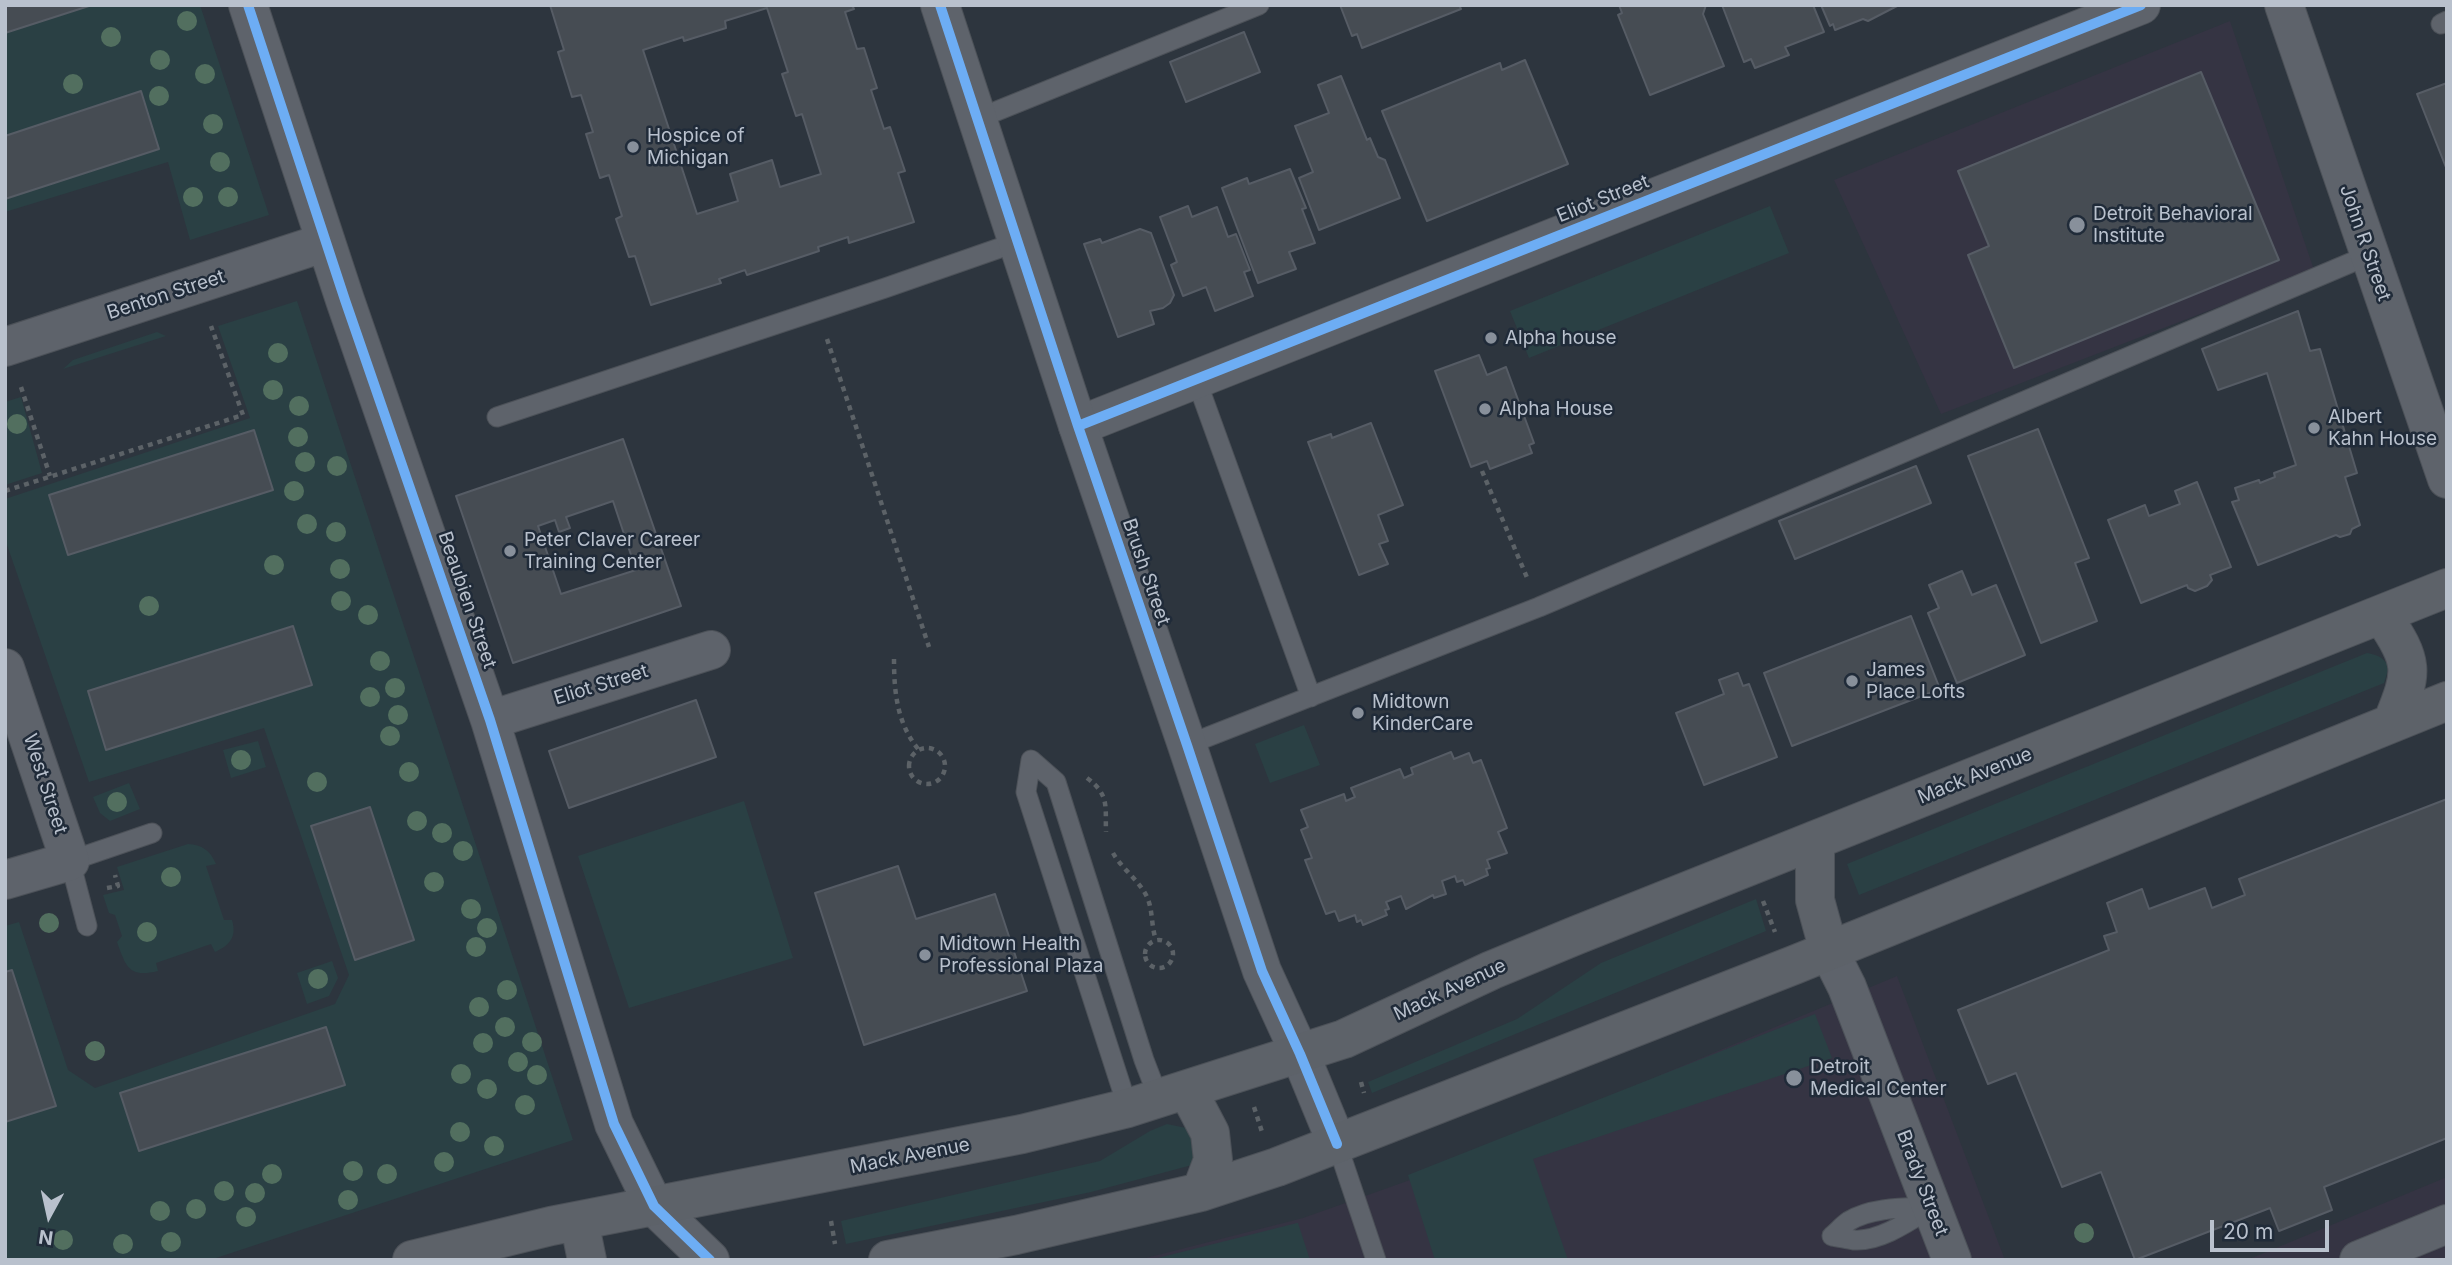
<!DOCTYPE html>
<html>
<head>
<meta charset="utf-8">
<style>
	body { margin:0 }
	#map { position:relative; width:2452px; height:1265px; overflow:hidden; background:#2d353e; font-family:Inter,sans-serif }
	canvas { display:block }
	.frame { position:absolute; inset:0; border:7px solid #b9c1cd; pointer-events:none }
	.north { position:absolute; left:14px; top:1181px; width:70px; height:70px; -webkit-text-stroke:5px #202b39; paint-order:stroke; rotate:188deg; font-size:19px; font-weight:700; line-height:28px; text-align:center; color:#b9c1cd }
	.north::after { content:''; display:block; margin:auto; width:24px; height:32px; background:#b9c1cd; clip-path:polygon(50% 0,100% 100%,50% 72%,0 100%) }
	.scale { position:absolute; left:2210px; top:1220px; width:119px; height:32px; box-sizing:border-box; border:4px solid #b9c1cd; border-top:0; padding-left:9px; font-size:21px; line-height:24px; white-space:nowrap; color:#b9c1cd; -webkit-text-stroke:5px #202b39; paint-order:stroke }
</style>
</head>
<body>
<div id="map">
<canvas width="2452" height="1265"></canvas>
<div class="frame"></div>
<div class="north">N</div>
<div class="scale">20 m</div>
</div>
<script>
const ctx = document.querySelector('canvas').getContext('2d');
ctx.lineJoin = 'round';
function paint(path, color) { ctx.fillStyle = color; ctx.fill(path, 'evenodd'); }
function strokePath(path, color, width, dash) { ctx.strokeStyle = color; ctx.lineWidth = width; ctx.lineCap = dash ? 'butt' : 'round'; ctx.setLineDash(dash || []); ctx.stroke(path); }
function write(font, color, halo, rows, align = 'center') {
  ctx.font = font + ' Inter,sans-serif'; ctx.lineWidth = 5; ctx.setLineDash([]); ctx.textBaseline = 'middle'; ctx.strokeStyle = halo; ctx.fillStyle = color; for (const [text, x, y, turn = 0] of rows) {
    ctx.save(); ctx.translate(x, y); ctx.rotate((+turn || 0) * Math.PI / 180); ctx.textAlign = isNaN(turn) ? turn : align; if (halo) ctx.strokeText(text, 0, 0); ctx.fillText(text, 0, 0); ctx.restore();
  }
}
paint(new Path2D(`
	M 2230,21 L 2314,270 L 1941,414 L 1834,180 Z
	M 1897,976 L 2005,1260 L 1138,1260 L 1303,1218 L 1410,1180 Z
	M 2447,1177 L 2447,1260 L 2247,1260 Z`), '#353443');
paint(new Path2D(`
	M 5,5 L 200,5 L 269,215 L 190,240 L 168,162 L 5,212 Z
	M 1770,206 L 1789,253 L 1529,358 L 1510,311 Z
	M 297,301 L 573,1140 L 210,1260 L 5,1260 L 5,926 L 19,922 L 68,1070 L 95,1088 L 335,1004 L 349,975 L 264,728 L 89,782 L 5,539 L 5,499 L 250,418 L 218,326 Z
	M 157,332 L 166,336 L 63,369 L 73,360 Z
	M 21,397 L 42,473 L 5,485 L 5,402 Z
	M 2367,653 C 2378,655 2383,657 2389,667 L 2384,683 L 1859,895 L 1847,864 Z
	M 1304,725 L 1320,765 L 1270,783 L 1255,744 Z
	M 258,741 L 266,767 L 231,778 L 223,750 Z
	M 129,783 L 140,809 L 110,821 L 100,813 L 93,797 Z
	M 744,801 L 793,958 L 629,1008 L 578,856 Z
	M 188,844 C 202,845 210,850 216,864 L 206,866 L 224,920 L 232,920 C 237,937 230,945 215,952 L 211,944 L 156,963 L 158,971 C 129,978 126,967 117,942 L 122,936 L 115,915 L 109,913 L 103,895 L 124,890 L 117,867 Z
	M 1756,899 L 1766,931 L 1372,1093 L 1368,1082 L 1517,1019 L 1601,963 Z
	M 332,961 L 338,978 L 329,996 L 307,1004 L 297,973 Z
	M 1815,1014 L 1832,1058 L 1533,1159 L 1568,1260 L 1435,1260 L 1408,1175 Z
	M 1167,1124 L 1186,1128 L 1200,1149 L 1192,1165 L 1091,1192 L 846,1244 L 841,1221 L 1100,1161 L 1150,1131 Z
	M 1298,1223 L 1310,1260 L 1150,1260 L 1297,1223 Z`), '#2a4044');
const building = new Path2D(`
	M 5,5 L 92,5 L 5,33 Z
	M 550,5 L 852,5 L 854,9 L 845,12 L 857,49 L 864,48 L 877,88 L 871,90 L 884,129 L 890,127 L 905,171 L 898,173 L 914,222 L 849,243 L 848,237 L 818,247 L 819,251 L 747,275 L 745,270 L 719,279 L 721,283 L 651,305 L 635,256 L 629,257 L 616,219 L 622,216 L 609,175 L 600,178 L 586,134 L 593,132 L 581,95 L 572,97 L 558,52 L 564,50 ZM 767,8 L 788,72 L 782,74 L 796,116 L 802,114 L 821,174 L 780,187 L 772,160 L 730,174 L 738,201 L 697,214 L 643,50 L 683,37 L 684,41 L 726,28 L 725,21 Z
	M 1340,5 L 1459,5 L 1461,9 L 1362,48 L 1357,34 L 1352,36 Z
	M 1619,5 L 1706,5 L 1703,14 L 1724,66 L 1650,95 L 1618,15 L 1622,13 Z
	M 1722,5 L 1813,5 L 1824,32 L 1785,47 L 1789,55 L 1755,68 L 1751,59 L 1744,62 Z
	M 1821,5 L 1899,5 L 1868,21 L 1863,19 L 1835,30 L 1833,24 L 1830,26 Z
	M 1244,32 L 1260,72 L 1186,102 L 1170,62 Z
	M 1525,60 L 1568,164 L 1427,221 L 1382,111 L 1500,63 L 1502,70 Z
	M 2201,72 L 2279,260 L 2014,368 L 1968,255 L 1989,246 L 1958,171 Z
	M 1341,76 L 1367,140 L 1370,138 L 1378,157 L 1385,160 L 1400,198 L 1319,230 L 1299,178 L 1313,172 L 1295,126 L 1329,113 L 1318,85 Z
	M 2447,83 L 2447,170 L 2417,94 Z
	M 141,91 L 159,149 L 5,199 L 5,136 Z
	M 1290,169 L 1306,208 L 1302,209 L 1315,243 L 1289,252 L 1296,269 L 1258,283 L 1222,188 L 1247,178 L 1249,184 Z
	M 1188,206 L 1192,217 L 1217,207 L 1228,237 L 1236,234 L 1250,270 L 1244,272 L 1253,296 L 1215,311 L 1206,287 L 1183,296 L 1171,265 L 1177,262 L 1160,217 Z
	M 1140,229 L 1151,233 L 1174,295 L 1170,303 L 1163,308 L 1150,311 L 1154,324 L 1118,337 L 1084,244 L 1100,239 L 1102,243 Z
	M 2298,311 L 2310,351 L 2320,349 L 2357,473 L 2345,477 L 2360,525 L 2352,529 L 2350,534 L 2340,537 L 2336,535 L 2258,565 L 2232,502 L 2239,500 L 2235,488 L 2259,480 L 2260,483 L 2275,477 L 2274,473 L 2296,465 L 2267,373 L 2218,390 L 2202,349 Z
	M 1479,355 L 1487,375 L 1506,367 L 1534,443 L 1529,445 L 1532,453 L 1490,469 L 1487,461 L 1471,467 L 1435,371 Z
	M 1371,423 L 1403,505 L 1378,515 L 1388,541 L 1379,544 L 1388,564 L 1359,575 L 1308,442 L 1331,434 L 1332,438 Z
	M 2038,429 L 2089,558 L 2075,563 L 2097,621 L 2041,643 L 1968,456 Z
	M 254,430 L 273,490 L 68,555 L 49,495 Z
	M 623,439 L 681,606 L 513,663 L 456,496 ZM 613,501 L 636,570 L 561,594 L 538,526 L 555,520 L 559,532 L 570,528 L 566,517 Z
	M 1916,466 L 1931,503 L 1795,559 L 1779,521 Z
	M 2197,482 L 2231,567 L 2210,575 L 2212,580 L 2207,586 L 2195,591 L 2188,588 L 2187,585 L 2141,603 L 2108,520 L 2145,505 L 2149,516 L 2180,504 L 2175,491 Z
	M 1962,571 L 1972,595 L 1996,585 L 2025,655 L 1957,683 L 1928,613 L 1939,608 L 1929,585 Z
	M 1911,616 L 1940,689 L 1792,746 L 1764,673 Z
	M 293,626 L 312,685 L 106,750 L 88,691 Z
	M 1738,673 L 1743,686 L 1749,684 L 1777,757 L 1704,785 L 1676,713 L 1724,694 L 1719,680 Z
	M 696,700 L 716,757 L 569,808 L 549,751 Z
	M 1451,752 L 1454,759 L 1469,753 L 1473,763 L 1481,760 L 1507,828 L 1498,832 L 1507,853 L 1487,860 L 1490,868 L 1486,869 L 1488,875 L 1465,885 L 1463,880 L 1457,882 L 1455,876 L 1442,881 L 1446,894 L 1434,898 L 1433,895 L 1406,909 L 1401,896 L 1386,902 L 1389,909 L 1385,910 L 1387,915 L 1363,925 L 1361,920 L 1357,922 L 1355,915 L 1339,921 L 1335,911 L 1326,914 L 1305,860 L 1312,858 L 1301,830 L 1308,827 L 1301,810 L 1344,794 L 1346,801 L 1355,797 L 1351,788 L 1400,769 L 1404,778 L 1413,774 L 1411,768 Z
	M 2447,799 L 2447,1138 L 2324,1187 L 2332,1210 L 2279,1231 L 2270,1208 L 2135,1260 L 2101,1172 L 2062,1187 L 2016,1073 L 1988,1084 L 1958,1010 L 2109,950 L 2104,936 L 2117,932 L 2107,903 L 2142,889 L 2149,909 L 2205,888 L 2212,908 L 2245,895 L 2239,879 Z
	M 370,807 L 414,940 L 355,960 L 311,826 Z
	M 898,866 L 916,919 L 995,894 L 1027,991 L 864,1045 L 815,893 Z
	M 12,970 L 56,1106 L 5,1122 L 5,972 Z
	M 326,1027 L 345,1085 L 139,1151 L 120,1093 Z`);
paint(building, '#464c53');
strokePath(building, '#565c65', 2);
const service = new Path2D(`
	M 2441,24 L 2447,21
	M 977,119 L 1259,5
	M 1196,379 L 1311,697
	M 497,417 L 885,288 L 1017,242
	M 1187,745 L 1539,607 L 2369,255
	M 1031,760 L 1056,782 L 1144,1060 L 1159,1099
	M 1031,760 L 1026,792 L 1128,1108
	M 87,926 L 70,861 L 152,833
	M 1337,1144 L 1376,1260
	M 1832,1236 C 1839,1237 1847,1239 1854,1240 C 1880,1242 1911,1220 1932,1207
	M 1832,1236 C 1838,1231 1843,1225 1849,1221 C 1872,1207 1905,1208 1930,1207`);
const minor = new Path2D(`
	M 248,5 L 345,300 L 490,720 L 614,1124 L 654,1206
	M 5,347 L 326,242
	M 1078,426 L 2141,5
	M 5,668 L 70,861 L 5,880
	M 490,720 L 711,650
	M 1829,951 L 1847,987 L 1952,1260
	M 2359,1260 L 2447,1224`);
const tertiary = new Path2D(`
	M 940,5 L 1078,426 L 1187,745 L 1262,971 L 1300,1054 L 1337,1144
	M 2284,5 L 2447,479
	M 654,1206 L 710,1260`);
const secondary = new Path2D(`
	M 2382,615 C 2414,663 2414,670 2392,723
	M 1815,840 L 1815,900 L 1829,951
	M 1188,1091 L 1210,1133 L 1213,1160 L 1201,1192
	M 579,1221 L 587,1260
	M 412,1260 L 551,1226 L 1022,1134 L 1128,1108 L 1344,1039 L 1492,970 L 1577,935 L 2447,588
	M 888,1260 L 1016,1235 L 1201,1192 L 1277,1167 L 1794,965 L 2447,701`);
strokePath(service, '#4c5158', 21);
strokePath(minor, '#4c5158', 40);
strokePath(tertiary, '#4c5158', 40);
strokePath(secondary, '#4c5158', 40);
strokePath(new Path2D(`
	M 827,339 L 929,647
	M 21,387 L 50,476
	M 1482,471 L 1528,580
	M 5,491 L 243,415 L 211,326
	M 894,659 C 894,692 897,724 919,750
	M909 766a18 18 0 1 1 36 0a18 18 0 1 1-36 0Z
	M 1087,778 C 1110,795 1105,807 1106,832
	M 1113,853 C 1122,869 1139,880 1147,897 C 1153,910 1151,926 1156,940
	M 107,888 L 118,886 L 115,875
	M 1763,901 L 1775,932
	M1145 954a14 14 0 1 1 28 0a14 14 0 1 1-28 0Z
	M 1361,1082 L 1364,1093
	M 1254,1107 L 1262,1132
	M 831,1221 L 835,1244`), '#5c6267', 4.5, [5, 5]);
strokePath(service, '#5e636b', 19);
strokePath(minor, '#5e636b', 38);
strokePath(tertiary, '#5e636b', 38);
strokePath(secondary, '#5d6269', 38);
strokePath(new Path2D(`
	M 248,5 L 345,300 L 490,720 L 614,1124 L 654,1206 L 710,1260
	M 940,5 L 1078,426 L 1187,745 L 1262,971 L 1300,1054 L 1337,1144
	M 1078,426 L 2141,5`), '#6dadf4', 10);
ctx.fillStyle = '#526f5f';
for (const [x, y] of [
	[187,21],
	[111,37],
	[160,60],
	[205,74],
	[73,84],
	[159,96],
	[213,124],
	[220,162],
	[193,197],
	[228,197],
	[278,353],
	[273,390],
	[299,406],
	[17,424],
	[298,437],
	[305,462],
	[337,466],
	[294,491],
	[307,524],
	[336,532],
	[274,565],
	[340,569],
	[341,601],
	[149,606],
	[368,615],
	[380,661],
	[395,688],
	[370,697],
	[398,715],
	[390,736],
	[241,760],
	[409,772],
	[317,782],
	[117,802],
	[417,821],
	[442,833],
	[463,851],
	[171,877],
	[434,882],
	[471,909],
	[49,923],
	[487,928],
	[147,932],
	[476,947],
	[318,979],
	[507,990],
	[479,1007],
	[505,1027],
	[532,1042],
	[483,1043],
	[95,1051],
	[518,1062],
	[461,1074],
	[537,1075],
	[487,1089],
	[525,1105],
	[460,1132],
	[494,1146],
	[444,1162],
	[353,1171],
	[272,1174],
	[387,1174],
	[224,1191],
	[255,1193],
	[348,1200],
	[196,1209],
	[160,1211],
	[246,1217],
	[2084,1233],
	[63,1240],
	[171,1242],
	[123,1244]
]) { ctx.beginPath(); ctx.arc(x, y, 10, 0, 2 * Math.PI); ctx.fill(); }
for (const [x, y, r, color] of [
	[633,147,7,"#88909b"],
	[2077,225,9,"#88909b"],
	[1491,338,7,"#88909b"],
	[1485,409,7,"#88909b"],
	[2314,428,7,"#88909b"],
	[510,551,7,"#88909b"],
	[1852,681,7,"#88909b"],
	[1358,713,7,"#88909b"],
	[925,955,7,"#88909b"],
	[1794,1078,9,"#88909b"]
]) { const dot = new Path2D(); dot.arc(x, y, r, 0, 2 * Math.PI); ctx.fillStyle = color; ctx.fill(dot); strokePath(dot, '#202b39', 2.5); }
write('19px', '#b9c1cd', '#202b39', [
	["Hospice of",647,136],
	["Michigan",647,158],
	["Detroit Behavioral",2093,214],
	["Institute",2093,236],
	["Alpha house",1505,338],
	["Alpha House",1499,409],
	["Albert",2328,417],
	["Kahn House",2328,439],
	["Peter Claver Career",524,540],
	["Training Center",524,562],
	["James",1866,670],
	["Place Lofts",1866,692],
	["Midtown",1372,702],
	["KinderCare",1372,724],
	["Midtown Health",939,944],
	["Professional Plaza",939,966],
	["Detroit",1810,1067],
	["Medical Center",1810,1089]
], 'left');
write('19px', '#b9c1cd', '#202b39', [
	["Eliot Street",1603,199,-22],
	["John R Street",2365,243,71],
	["Benton Street",166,295,-18],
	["Brush Street",1146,572,71],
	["Beaubien Street",467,600,71],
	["Eliot Street",601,685,-17],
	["Mack Avenue",1975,776,-22],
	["West Street",45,784,72],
	["Mack Avenue",1450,990,-25],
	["Mack Avenue",910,1156,-11],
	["Brady Street",1922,1183,69]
]);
</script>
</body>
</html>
